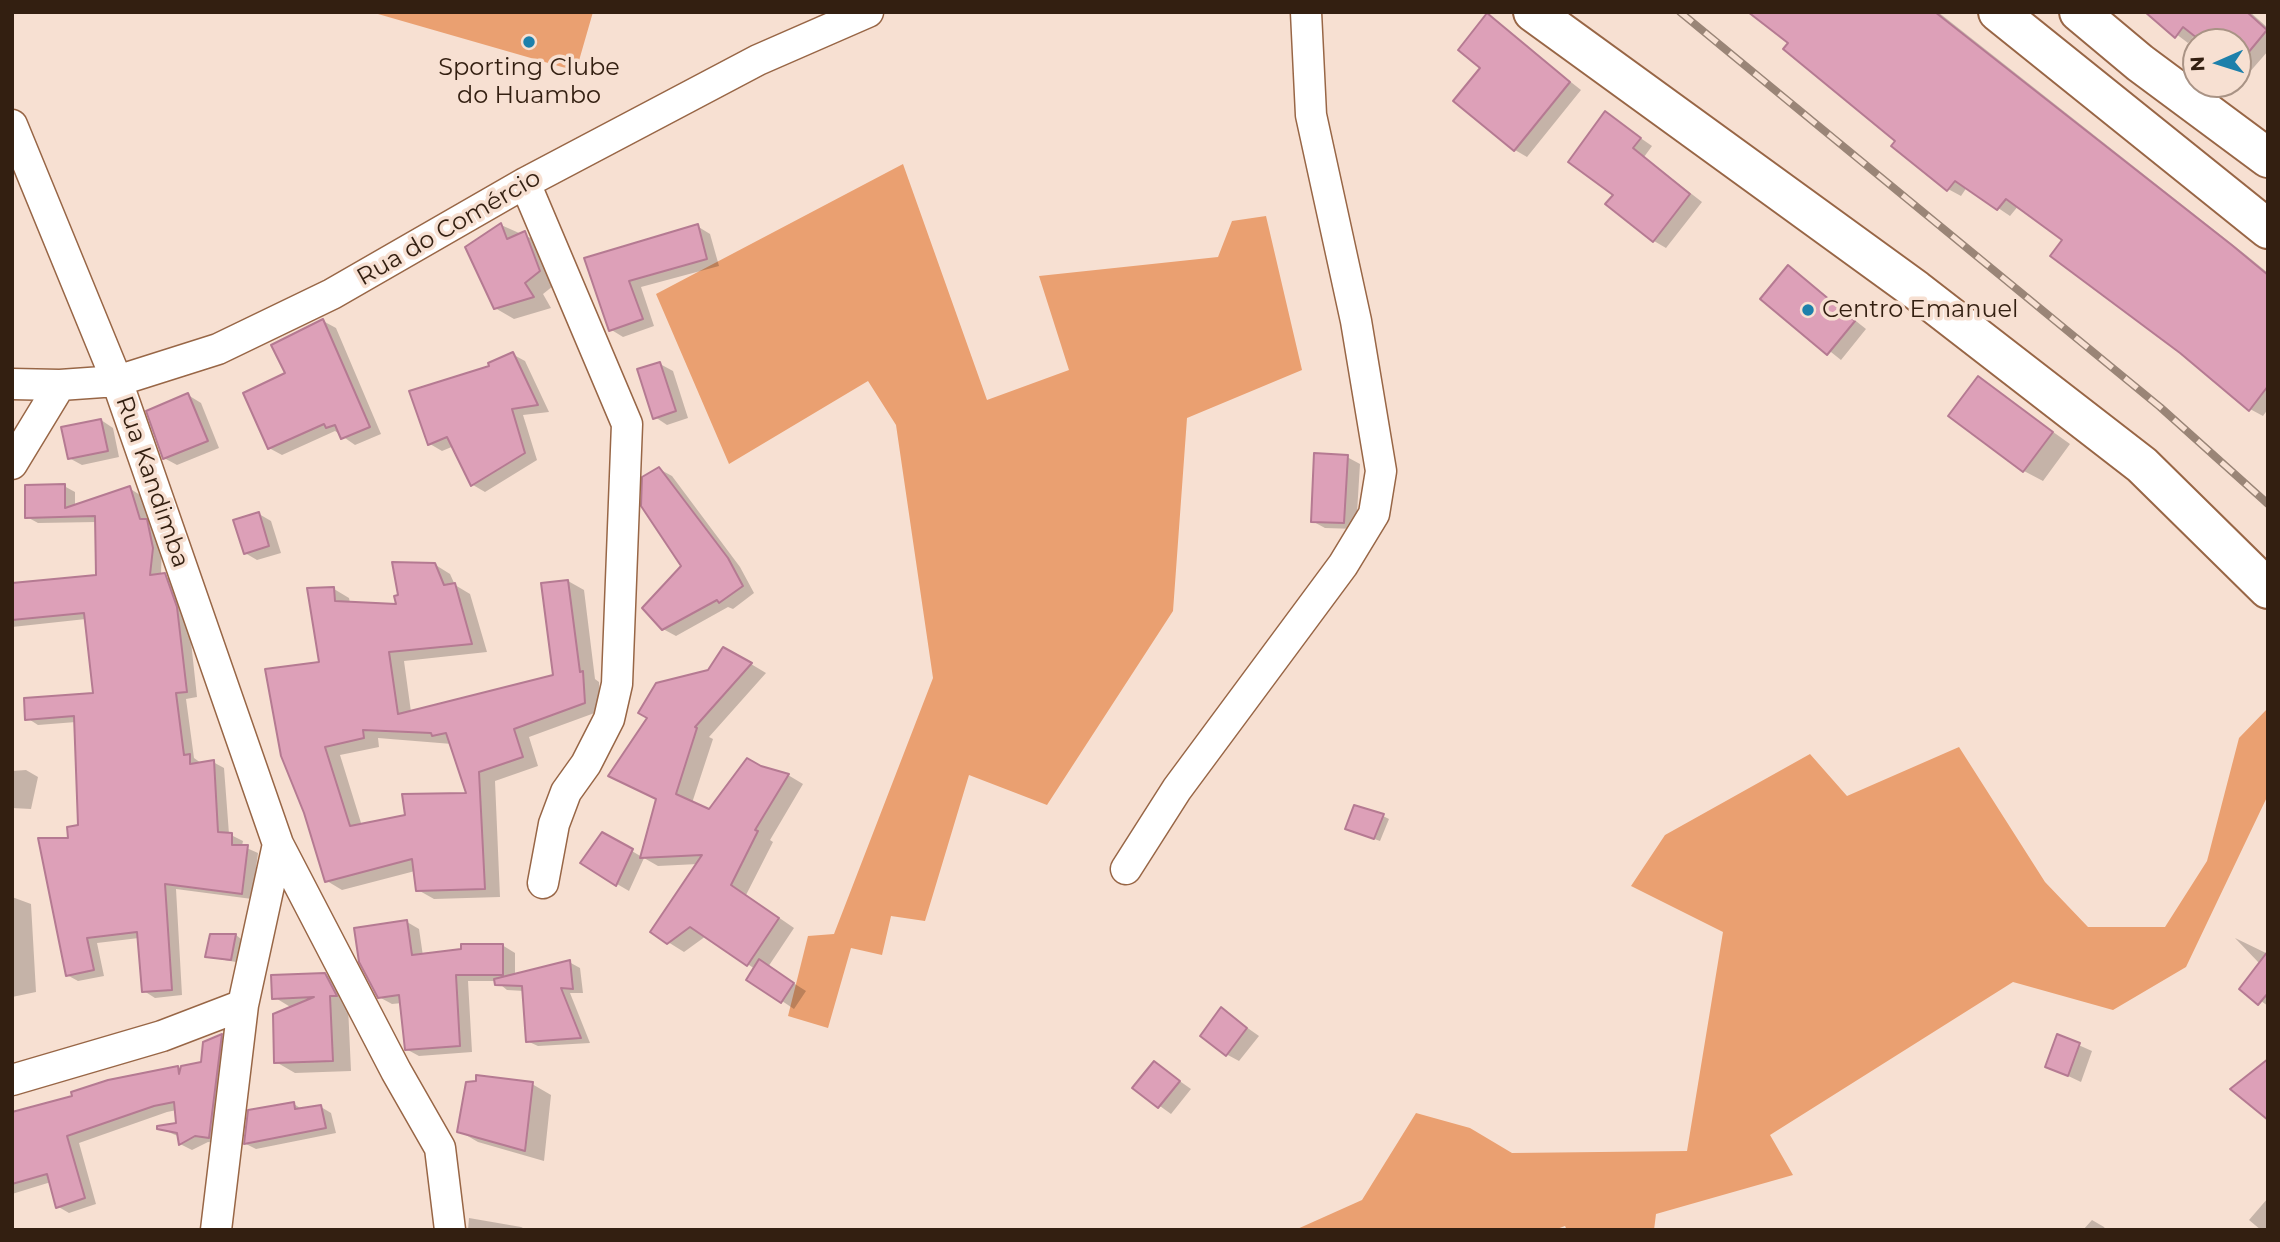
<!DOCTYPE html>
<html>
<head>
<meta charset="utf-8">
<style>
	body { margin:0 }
	#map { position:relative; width:2280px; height:1242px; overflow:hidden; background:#f7e0d2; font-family:Montserrat,sans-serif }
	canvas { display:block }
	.frame { position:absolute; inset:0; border:14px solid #331f11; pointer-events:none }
	.north { position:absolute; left:2182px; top:28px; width:70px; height:70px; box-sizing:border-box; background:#f7e0d2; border:2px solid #a99385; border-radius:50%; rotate:267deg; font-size:19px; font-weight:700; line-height:28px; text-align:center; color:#331f11 }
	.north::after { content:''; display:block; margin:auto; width:24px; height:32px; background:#1d80ab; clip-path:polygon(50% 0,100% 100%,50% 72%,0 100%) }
</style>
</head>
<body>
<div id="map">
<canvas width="2280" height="1242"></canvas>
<div class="frame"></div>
<div class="north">N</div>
</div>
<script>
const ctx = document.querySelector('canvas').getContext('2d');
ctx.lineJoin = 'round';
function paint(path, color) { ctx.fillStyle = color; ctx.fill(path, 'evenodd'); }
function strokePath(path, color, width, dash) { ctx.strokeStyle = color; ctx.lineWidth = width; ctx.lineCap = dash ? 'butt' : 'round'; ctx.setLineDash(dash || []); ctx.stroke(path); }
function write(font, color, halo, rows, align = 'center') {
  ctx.font = font + ' Montserrat,sans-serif'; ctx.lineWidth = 7; ctx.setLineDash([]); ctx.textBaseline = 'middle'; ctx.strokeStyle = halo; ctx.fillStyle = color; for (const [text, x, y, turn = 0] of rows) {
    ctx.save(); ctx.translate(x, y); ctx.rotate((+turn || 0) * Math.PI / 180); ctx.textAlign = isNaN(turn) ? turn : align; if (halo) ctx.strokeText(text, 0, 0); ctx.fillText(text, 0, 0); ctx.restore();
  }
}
paint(new Path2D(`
	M 371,12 L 593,12 L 576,71 Z
	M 903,164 L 987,400 L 1069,370 L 1039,276 L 1218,257 L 1232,221 L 1266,216 L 1302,370 L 1187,418 L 1173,611 L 1047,805 L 969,775 L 925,921 L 891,916 L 882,955 L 851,948 L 828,1028 L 788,1016 L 808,936 L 834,934 L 933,678 L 896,425 L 868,381 L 729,464 L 656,294 Z
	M 2268,708 L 2268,795 L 2186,967 L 2113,1010 L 2013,982 L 1770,1135 L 1793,1175 L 1656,1214 L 1654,1230 L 1567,1230 L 1565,1226 L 1554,1230 L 1295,1230 L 1362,1200 L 1416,1113 L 1470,1128 L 1512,1153 L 1687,1151 L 1723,932 L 1631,886 L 1665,835 L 1810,754 L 1847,796 L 1959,747 L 2045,882 L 2088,927 L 2165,927 L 2207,861 L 2239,738 Z`), '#eaa071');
paint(new Path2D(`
	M 1751,12 L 1938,12 L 2246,255 L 2268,273 L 2268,409 L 2263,416 L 2250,409 L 2064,239 L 2019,205 L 2010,216 L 1967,187 L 1961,196 L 1948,189 L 1790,43 Z
	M 2147,12 L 2250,12 L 2268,28 L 2268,51 L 2248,74 L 2238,69 L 2238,42 L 2205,42 L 2195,35 L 2188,43 Z
	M 1487,16 L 1581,90 L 1527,157 L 1515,150 L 1482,68 Z
	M 1606,114 L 1652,146 L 1644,157 L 1702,202 L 1666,248 L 1654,241 L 1615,194 Z
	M 501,225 L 544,244 L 558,282 L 543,294 L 551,308 L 514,319 L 495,308 Z
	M 697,226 L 710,234 L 719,266 L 641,287 L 654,326 L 623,337 L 610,329 L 586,260 Z
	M 1788,267 L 1866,329 L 1841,360 L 1763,298 Z
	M 323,321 L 336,328 L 381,434 L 355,445 L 335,431 L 282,455 L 269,448 L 287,374 Z
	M 512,354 L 525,361 L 549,412 L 523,415 L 537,460 L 485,492 L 473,485 L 454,446 L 442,451 L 430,444 L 492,368 Z
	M 660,364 L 673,371 L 688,418 L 667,425 L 655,417 Z
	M 1979,379 L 2070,444 L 2043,481 L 2024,471 Z
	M 188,395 L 201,403 L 219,448 L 177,465 L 164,458 Z
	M 101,420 L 113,428 L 119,457 L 82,465 L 69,458 Z
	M 1347,457 L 1360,464 L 1356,529 L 1325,528 L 1312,521 Z
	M 659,469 L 672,476 L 740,567 L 754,593 L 733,609 L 728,607 L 676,636 L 663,629 L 683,566 Z
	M 64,486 L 75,492 L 75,506 L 129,488 L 140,495 L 150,523 L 157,528 L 162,541 L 161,575 L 176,581 L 188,614 L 197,697 L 186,699 L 194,758 L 201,763 L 213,762 L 224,768 L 229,834 L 243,841 L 242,846 L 258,853 L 252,899 L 176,889 L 182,995 L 155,998 L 144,991 L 139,938 L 97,943 L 104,976 L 78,981 L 67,975 L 70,840 L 80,827 L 76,722 L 38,725 L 27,718 L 95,694 L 86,619 L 12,627 L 12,585 L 98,576 L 97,522 L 38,523 L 27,517 Z
	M 259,514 L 271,521 L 281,553 L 257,560 L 245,553 Z
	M 434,564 L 450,574 L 455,585 L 470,594 L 487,652 L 404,661 L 411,712 L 555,677 L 568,581 L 584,590 L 595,679 L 599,682 L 600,711 L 529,737 L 538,766 L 495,781 L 500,897 L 434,899 L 418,890 L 415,871 L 342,890 L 327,881 L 321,663 L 334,589 L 349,598 L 350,603 L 398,606 ZM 378,738 L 452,744 L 468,795 L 407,816 L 362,826 L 340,755 L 379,747 Z
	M 751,664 L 766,673 L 709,737 L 713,739 L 692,803 L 709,811 L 761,768 L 788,775 L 803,784 L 770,840 L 773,842 L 746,895 L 794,928 L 768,967 L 806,991 L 794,1009 L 782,1001 L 755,969 L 706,936 L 684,952 L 668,942 L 698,864 L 658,866 L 644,858 L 629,891 L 617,884 L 603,834 L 642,857 L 657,800 L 626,784 Z
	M 26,770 L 38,777 L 31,809 L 12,808 L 12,771 Z
	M 1383,816 L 1389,819 L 1380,841 L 1352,831 Z
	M 12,897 L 31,904 L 36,992 L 12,997 Z
	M 407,922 L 419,929 L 423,956 L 502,945 L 515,953 L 515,976 L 569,962 L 580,968 L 583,993 L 570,993 L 590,1043 L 538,1046 L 527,1041 L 524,991 L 507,990 L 496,981 L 468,981 L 472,1052 L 419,1056 L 406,1049 L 402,1003 L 392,1004 L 379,997 Z
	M 212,935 L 236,935 L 241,939 L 236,962 L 207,957 Z
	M 2235,938 L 2268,954 L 2268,1006 L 2261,1001 L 2260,964 Z
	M 325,974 L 344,986 L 348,1006 L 351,1071 L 295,1073 L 276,1062 L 292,1008 L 274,997 Z
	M 1222,1010 L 1259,1036 L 1239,1061 L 1226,1054 Z
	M 222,1036 L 233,1043 L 221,1144 L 208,1142 L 192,1150 L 180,1144 L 180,1137 L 159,1128 L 178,1124 L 177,1110 L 167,1112 L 79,1143 L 96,1204 L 69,1213 L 57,1206 L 51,1182 L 12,1194 L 12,1114 L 203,1063 Z
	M 2058,1036 L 2092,1051 L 2081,1082 L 2047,1066 Z
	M 1154,1063 L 1191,1089 L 1171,1114 L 1135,1088 Z
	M 532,1084 L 551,1095 L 544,1161 L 478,1142 L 459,1131 Z
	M 294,1104 L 303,1110 L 321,1107 L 331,1113 L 336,1133 L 256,1149 L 246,1144 Z
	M 2268,1198 L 2268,1230 L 2261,1230 L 2249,1220 Z
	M 469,1218 L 521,1227 L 527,1230 L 468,1230 Z
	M 2092,1220 L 2104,1227 L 2106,1230 L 2083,1230 Z`), '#0003');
const building = new Path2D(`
	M 1748,12 L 1935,12 L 2233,246 L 2268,275 L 2268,386 L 2249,411 L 2180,353 L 2050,256 L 2062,240 L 2006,199 L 1997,210 L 1955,181 L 1947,191 L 1891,146 L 1895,141 L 1783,49 L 1788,43 Z
	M 2145,12 L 2247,12 L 2267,30 L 2238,65 L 2238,42 L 2202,42 L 2183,27 L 2175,38 Z
	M 1487,13 L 1570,82 L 1514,151 L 1453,101 L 1480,68 L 1458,50 Z
	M 1605,111 L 1641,138 L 1633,148 L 1690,194 L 1653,242 L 1605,204 L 1613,195 L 1568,162 Z
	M 501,223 L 507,239 L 525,231 L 540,271 L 525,283 L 534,297 L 494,309 L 465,247 Z
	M 698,224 L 707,259 L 629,281 L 643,319 L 609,331 L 584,258 Z
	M 1788,265 L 1855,321 L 1827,355 L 1760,299 Z
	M 323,319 L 370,427 L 341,439 L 335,425 L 326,428 L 324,424 L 268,449 L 243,393 L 285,373 L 271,345 Z
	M 513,352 L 538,405 L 512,409 L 525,453 L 471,486 L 447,437 L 428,445 L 409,391 L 489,366 L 488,363 Z
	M 660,362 L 676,411 L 653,419 L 637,369 Z
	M 1978,376 L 2053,432 L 2023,472 L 1948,416 Z
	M 188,393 L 208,441 L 163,459 L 146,411 Z
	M 101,419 L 108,451 L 68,459 L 61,427 Z
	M 1314,453 L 1348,455 L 1344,523 L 1311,522 Z
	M 659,467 L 728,558 L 743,586 L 719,603 L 717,600 L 662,630 L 642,608 L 681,566 L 641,506 L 642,477 Z
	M 65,484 L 65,508 L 130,486 L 140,519 L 147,519 L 153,548 L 150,575 L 165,573 L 177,607 L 187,692 L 176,693 L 184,755 L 190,754 L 190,764 L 214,760 L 218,832 L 232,833 L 232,845 L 248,845 L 242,894 L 165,884 L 172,990 L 142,992 L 137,932 L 87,938 L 94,970 L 66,976 L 38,838 L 68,838 L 67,827 L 78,825 L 74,716 L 25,720 L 24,698 L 93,693 L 84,613 L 12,620 L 12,583 L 96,575 L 95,516 L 25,518 L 25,485 Z
	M 259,512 L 269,546 L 244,554 L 233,520 Z
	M 392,562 L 435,563 L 444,585 L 455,583 L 472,644 L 389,652 L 398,714 L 553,675 L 541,583 L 568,580 L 580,672 L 583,671 L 585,703 L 514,729 L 523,757 L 479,772 L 485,889 L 416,891 L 412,859 L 325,882 L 304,813 L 281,756 L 265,669 L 319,662 L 307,588 L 334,587 L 335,601 L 396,604 L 394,596 L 398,595 ZM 363,730 L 431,733 L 432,736 L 446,733 L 466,793 L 402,794 L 405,815 L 350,826 L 325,747 L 364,738 Z
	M 723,647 L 752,663 L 695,727 L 697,728 L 676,794 L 709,809 L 747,758 L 761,766 L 789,774 L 755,830 L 758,831 L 731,885 L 779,918 L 747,966 L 690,927 L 667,944 L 650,932 L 702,855 L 640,858 L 656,799 L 608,776 L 647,718 L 638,713 L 656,683 L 708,670 Z
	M 1354,805 L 1384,814 L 1374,839 L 1345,829 Z
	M 602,832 L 633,849 L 616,886 L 580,863 Z
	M 407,920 L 412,955 L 461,949 L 461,944 L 503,944 L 503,975 L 456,975 L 460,1046 L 405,1050 L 399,995 L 378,998 L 359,962 L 354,928 Z
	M 210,934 L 236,934 L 231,960 L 205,957 Z
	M 2268,951 L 2268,993 L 2258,1005 L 2239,989 Z
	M 759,959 L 794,983 L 781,1003 L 746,980 Z
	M 570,960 L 573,989 L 561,988 L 581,1038 L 526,1042 L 522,986 L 495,985 L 494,979 Z
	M 325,973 L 337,996 L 330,996 L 333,1061 L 274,1063 L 273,1014 L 314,997 L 272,999 L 271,975 Z
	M 1221,1007 L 1247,1028 L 1226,1056 L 1200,1036 Z
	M 222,1034 L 209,1138 L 195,1136 L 179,1145 L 177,1133 L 157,1129 L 157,1126 L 176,1123 L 174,1102 L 154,1106 L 67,1136 L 85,1198 L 56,1208 L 47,1174 L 12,1184 L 12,1112 L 72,1096 L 71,1092 L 108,1080 L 178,1066 L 179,1074 L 181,1066 L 201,1062 L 203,1042 Z
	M 2057,1034 L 2080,1043 L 2068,1076 L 2045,1067 Z
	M 2268,1059 L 2268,1120 L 2230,1089 Z
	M 1154,1061 L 1180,1081 L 1158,1108 L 1132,1088 Z
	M 476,1075 L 533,1082 L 525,1151 L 457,1132 L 466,1082 L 476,1081 Z
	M 294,1102 L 295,1109 L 321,1105 L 326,1128 L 244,1144 L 248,1110 Z`);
paint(building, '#dda0b8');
strokePath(building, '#b57a92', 2);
const minor = new Path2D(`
	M 12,125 L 117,381 L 278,844 L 396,1071 L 440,1148 L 450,1230
	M 525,183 L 627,424 L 617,684 L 609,719 L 586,764 L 566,792 L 554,824 L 543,883
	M 12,384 L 60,385 L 117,381 L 218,349 L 332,294 L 525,183 L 758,60 L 868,12
	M 12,464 L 60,385
	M 1126,869 L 1177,789 L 1343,565 L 1374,514 L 1381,471 L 1356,321 L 1311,115 L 1306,12
	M 12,1080 L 162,1036 L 243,1005
	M 216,1230 L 243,1005 L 278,844`);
const primary = new Path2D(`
	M 1533,12 L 1916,290 L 2142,465 L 2268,589
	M 1998,12 L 2268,229
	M 2079,12 L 2140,63 L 2268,158`);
strokePath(minor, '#986646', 33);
strokePath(primary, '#986646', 42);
strokePath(minor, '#fff', 30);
strokePath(primary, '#fff', 38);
const rail = new Path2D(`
	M 1680,12 L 2160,407 L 2268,504`);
strokePath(rail, '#9a8577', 8);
strokePath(rail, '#f7e0d2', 5, [16]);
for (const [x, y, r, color] of [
	[529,42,7,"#1d80ab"],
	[1808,310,7,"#1d80ab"]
]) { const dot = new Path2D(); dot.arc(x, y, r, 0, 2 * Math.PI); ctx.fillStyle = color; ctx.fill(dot); strokePath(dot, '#f7e0d2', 2.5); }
write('24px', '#331f11', '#f7e0d2', [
	["Sporting Clube",529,68],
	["do Huambo",529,96],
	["Centro Emanuel",1822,310,"left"]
]);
write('24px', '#331f11', '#f7e0d2', [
	["Rua do Comércio",449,228,-30],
	["Rua Kandimba",152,482,71]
]);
</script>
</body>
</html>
